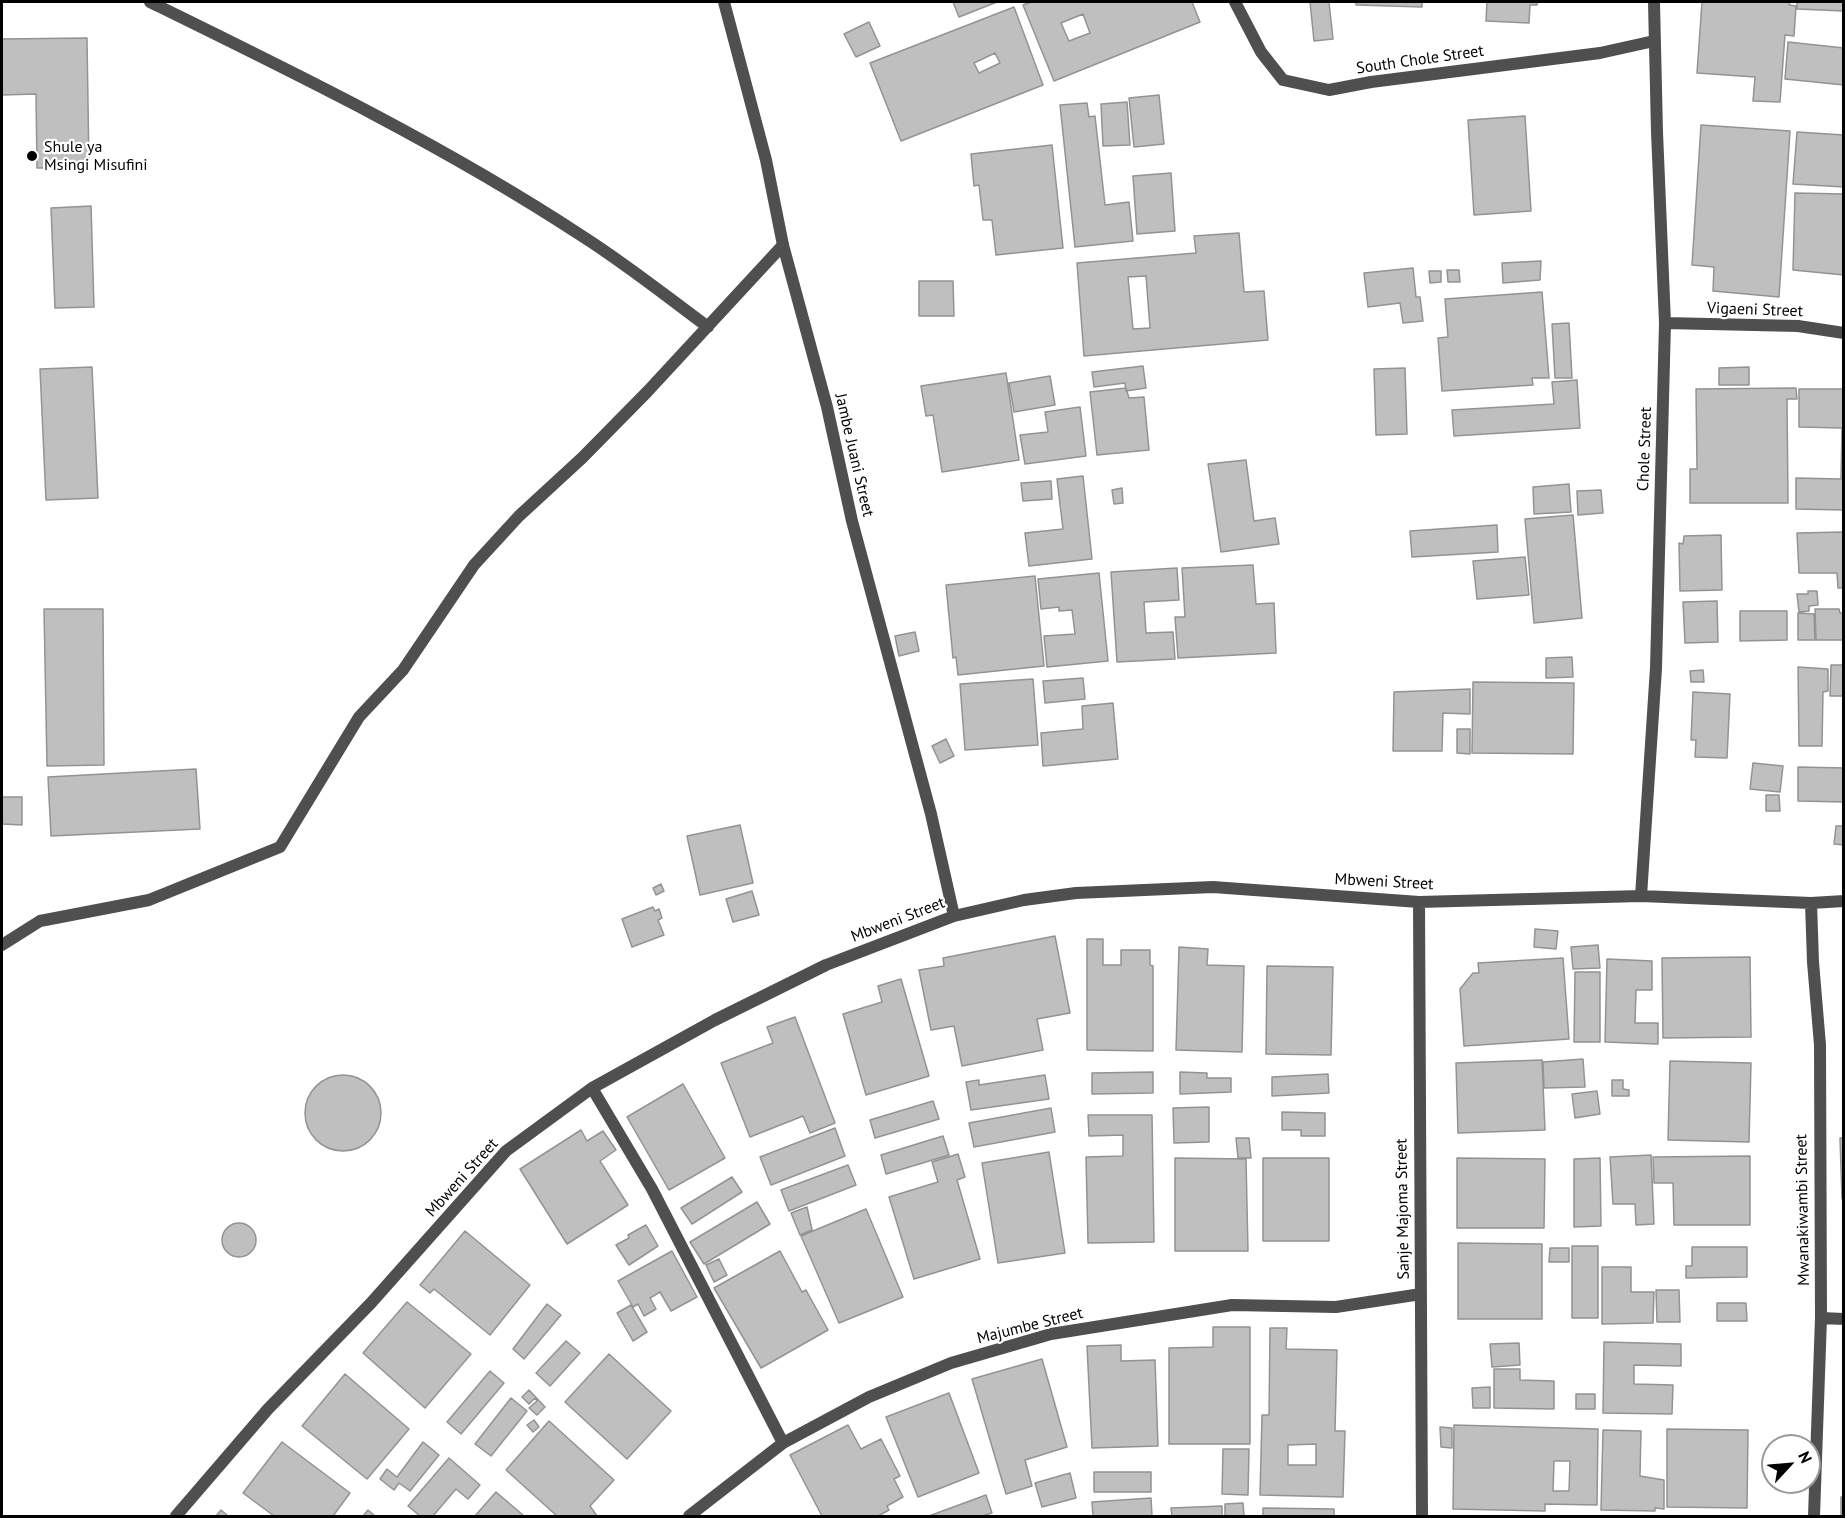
<!DOCTYPE html>
<html>
<head>
<meta charset="utf-8">
<style>
	body { margin:0 }
	#map { position:relative; width:1845px; height:1518px; overflow:hidden; background:#fff; font-family:"PT Sans",sans-serif }
	canvas { display:block }
	.frame { position:absolute; inset:0; border:3px solid #000; pointer-events:none }
	.north { position:absolute; left:1761px; top:1434px; width:60px; height:60px; box-sizing:border-box; background:#fff; border:2px solid #999; border-radius:50%; rotate:64deg; font-size:16px; font-weight:700; line-height:24px; text-align:center; color:#000 }
	.north::after { content:''; display:block; margin:auto; width:21px; height:27px; background:#000; clip-path:polygon(50% 0,100% 100%,50% 72%,0 100%) }
</style>
</head>
<body>
<div id="map">
<canvas width="1845" height="1518"></canvas>
<div class="frame"></div>
<div class="north">N</div>
</div>
<script>
const ctx = document.querySelector('canvas').getContext('2d');
ctx.lineJoin = 'round';
function paint(path, color) { ctx.fillStyle = color; ctx.fill(path, 'evenodd'); }
function strokePath(path, color, width, dash) { ctx.strokeStyle = color; ctx.lineWidth = width; ctx.lineCap = dash ? 'butt' : 'round'; ctx.setLineDash(dash || []); ctx.stroke(path); }
function write(font, color, halo, rows, align = 'center') {
  ctx.font = font + ' "PT Sans",sans-serif'; ctx.lineWidth = 4.5; ctx.setLineDash([]); ctx.textBaseline = 'middle'; ctx.strokeStyle = halo; ctx.fillStyle = color; for (const [text, x, y, turn = 0] of rows) {
    ctx.save(); ctx.translate(x, y); ctx.rotate((+turn || 0) * Math.PI / 180); ctx.textAlign = isNaN(turn) ? turn : align; if (halo) ctx.strokeText(text, 0, 0); ctx.fillText(text, 0, 0); ctx.restore();
  }
}
const building = new Path2D(`
	M 953,2 L 997,2 L 959,17 Z
	M 1031,2 L 1192,2 L 1200,22 L 1054,81 L 1023,5 ZM 1083,14 L 1090,33 L 1069,41 L 1061,23 Z
	M 1310,2 L 1329,2 L 1333,39 L 1314,41 Z
	M 1356,2 L 1422,2 L 1422,7 L 1356,5 Z
	M 1487,2 L 1537,2 L 1537,5 L 1530,5 L 1529,23 L 1486,21 Z
	M 1702,2 L 1790,2 L 1789,5 L 1796,6 L 1794,36 L 1785,35 L 1780,102 L 1753,101 L 1755,77 L 1697,73 Z
	M 1797,2 L 1844,2 L 1844,11 L 1797,9 Z
	M 1014,7 L 1043,85 L 901,141 L 870,63 ZM 995,53 L 1000,63 L 979,73 L 974,63 Z
	M 869,22 L 880,46 L 856,57 L 844,34 Z
	M 87,38 L 89,168 L 37,168 L 36,94 L 2,95 L 2,39 Z
	M 1788,42 L 1844,48 L 1844,85 L 1785,79 Z
	M 1159,95 L 1164,144 L 1134,147 L 1129,98 Z
	M 1127,102 L 1130,145 L 1103,146 L 1101,104 Z
	M 1087,103 L 1089,117 L 1095,116 L 1105,205 L 1129,202 L 1133,241 L 1075,247 L 1060,105 Z
	M 1525,116 L 1531,211 L 1474,215 L 1468,120 Z
	M 1701,125 L 1790,131 L 1779,297 L 1713,291 L 1714,267 L 1692,265 Z
	M 1797,132 L 1844,135 L 1844,187 L 1793,184 Z
	M 1052,145 L 1063,248 L 996,255 L 992,220 L 983,220 L 979,185 L 974,186 L 971,154 Z
	M 1171,173 L 1175,231 L 1137,234 L 1133,176 Z
	M 1795,193 L 1844,194 L 1844,275 L 1793,270 Z
	M 91,206 L 94,307 L 55,308 L 51,208 Z
	M 1239,233 L 1244,292 L 1264,291 L 1268,340 L 1084,356 L 1077,263 L 1196,253 L 1194,236 ZM 1146,276 L 1150,328 L 1133,329 L 1128,277 Z
	M 1541,261 L 1540,280 L 1503,283 L 1502,263 Z
	M 1413,268 L 1416,297 L 1420,297 L 1423,321 L 1403,323 L 1400,303 L 1368,307 L 1364,273 Z
	M 1447,270 L 1459,270 L 1460,282 L 1448,282 Z
	M 1429,271 L 1441,271 L 1441,282 L 1430,283 Z
	M 919,281 L 953,281 L 954,316 L 919,316 Z
	M 1542,292 L 1549,378 L 1532,378 L 1533,385 L 1442,391 L 1438,338 L 1448,337 L 1445,299 Z
	M 1569,323 L 1572,378 L 1555,378 L 1552,324 Z
	M 1143,366 L 1146,388 L 1126,391 L 1125,383 L 1094,387 L 1092,372 Z
	M 92,367 L 98,498 L 46,500 L 40,369 Z
	M 1749,367 L 1749,385 L 1719,385 L 1719,368 Z
	M 1405,368 L 1407,434 L 1376,435 L 1374,369 Z
	M 1006,373 L 1019,460 L 942,472 L 933,415 L 926,416 L 921,386 Z
	M 1050,376 L 1055,405 L 1014,412 L 1009,383 Z
	M 1577,380 L 1580,428 L 1454,436 L 1452,410 L 1554,404 L 1552,382 Z
	M 1126,388 L 1129,398 L 1144,397 L 1149,450 L 1097,455 L 1090,392 Z
	M 1796,388 L 1797,399 L 1787,399 L 1788,503 L 1690,503 L 1690,469 L 1697,469 L 1696,389 Z
	M 1799,389 L 1844,389 L 1844,510 L 1796,509 L 1796,478 L 1841,479 L 1842,428 L 1799,427 Z
	M 1080,407 L 1086,456 L 1025,464 L 1020,435 L 1048,432 L 1045,412 Z
	M 1246,460 L 1254,521 L 1275,518 L 1279,544 L 1221,552 L 1208,464 Z
	M 1083,476 L 1092,559 L 1029,566 L 1025,533 L 1063,529 L 1057,479 Z
	M 1051,481 L 1052,499 L 1023,501 L 1021,483 Z
	M 1569,484 L 1571,512 L 1534,514 L 1533,487 Z
	M 1122,488 L 1123,503 L 1114,504 L 1112,490 Z
	M 1601,490 L 1603,513 L 1578,515 L 1577,491 Z
	M 1573,515 L 1582,618 L 1534,623 L 1525,519 Z
	M 1497,525 L 1498,552 L 1412,557 L 1410,531 Z
	M 1844,532 L 1844,588 L 1838,588 L 1837,573 L 1799,573 L 1797,533 Z
	M 1721,535 L 1722,590 L 1680,591 L 1679,543 L 1683,544 L 1684,536 Z
	M 1525,557 L 1529,595 L 1477,599 L 1473,561 Z
	M 1253,565 L 1256,604 L 1274,603 L 1276,653 L 1178,658 L 1175,617 L 1185,617 L 1182,568 Z
	M 1177,568 L 1179,600 L 1144,602 L 1146,633 L 1173,632 L 1175,659 L 1117,662 L 1111,572 Z
	M 1099,573 L 1108,661 L 1047,667 L 1044,636 L 1075,634 L 1072,610 L 1059,611 L 1059,607 L 1041,609 L 1038,579 Z
	M 1035,576 L 1044,666 L 958,675 L 956,657 L 953,658 L 946,585 Z
	M 1808,591 L 1817,591 L 1818,605 L 1809,606 L 1809,611 L 1799,612 L 1797,594 L 1808,594 Z
	M 1717,601 L 1718,642 L 1685,643 L 1683,602 Z
	M 44,609 L 103,609 L 104,765 L 47,766 Z
	M 1815,609 L 1839,609 L 1840,613 L 1844,613 L 1844,640 L 1816,640 Z
	M 1740,611 L 1787,611 L 1787,640 L 1740,641 Z
	M 1798,613 L 1814,614 L 1815,640 L 1798,640 Z
	M 915,632 L 919,651 L 899,656 L 895,636 Z
	M 1572,657 L 1573,677 L 1546,678 L 1546,658 Z
	M 1831,665 L 1844,665 L 1844,696 L 1830,696 Z
	M 1798,667 L 1828,669 L 1828,691 L 1823,692 L 1822,746 L 1799,746 Z
	M 1703,670 L 1704,682 L 1691,682 L 1690,671 Z
	M 1083,678 L 1085,699 L 1045,703 L 1043,681 Z
	M 1033,679 L 1038,745 L 965,750 L 960,684 Z
	M 1473,682 L 1574,683 L 1573,754 L 1472,753 Z
	M 1470,689 L 1470,714 L 1443,713 L 1442,751 L 1393,751 L 1394,692 Z
	M 1693,692 L 1730,694 L 1727,758 L 1695,757 L 1696,740 L 1691,740 Z
	M 1113,703 L 1118,759 L 1043,766 L 1041,733 L 1083,729 L 1082,706 Z
	M 1457,729 L 1470,729 L 1470,754 L 1457,753 Z
	M 946,739 L 954,756 L 940,763 L 932,746 Z
	M 1753,763 L 1783,766 L 1780,792 L 1750,789 Z
	M 1798,767 L 1844,768 L 1844,802 L 1798,801 Z
	M 196,769 L 200,829 L 51,836 L 48,777 Z
	M 1766,795 L 1779,795 L 1780,811 L 1766,811 Z
	M 2,797 L 22,797 L 22,825 L 2,824 Z
	M 740,825 L 753,883 L 700,895 L 687,836 Z
	M 1836,826 L 1844,826 L 1844,845 L 1834,844 Z
	M 661,884 L 664,891 L 656,895 L 653,888 Z
	M 752,891 L 759,915 L 733,922 L 726,899 Z
	M 653,907 L 655,911 L 659,909 L 662,918 L 658,920 L 664,935 L 632,947 L 622,919 Z
	M 1535,929 L 1558,931 L 1556,949 L 1534,947 Z
	M 1055,936 L 1070,1013 L 1037,1019 L 1043,1050 L 962,1066 L 954,1026 L 931,1030 L 919,970 L 944,966 L 943,958 Z
	M 1087,939 L 1103,939 L 1103,965 L 1121,965 L 1121,950 L 1150,950 L 1150,965 L 1153,966 L 1153,1051 L 1087,1050 Z
	M 1598,945 L 1600,968 L 1573,969 L 1571,947 Z
	M 1179,947 L 1208,949 L 1207,965 L 1244,966 L 1242,1052 L 1176,1050 Z
	M 1750,957 L 1751,1037 L 1663,1038 L 1662,958 Z
	M 1563,958 L 1569,1039 L 1464,1046 L 1460,989 L 1473,973 L 1479,973 L 1478,963 Z
	M 1607,959 L 1652,961 L 1652,990 L 1636,990 L 1635,1023 L 1658,1023 L 1658,1044 L 1605,1042 Z
	M 1267,966 L 1333,967 L 1331,1055 L 1266,1054 Z
	M 1575,972 L 1600,972 L 1600,1042 L 1574,1042 Z
	M 901,979 L 929,1076 L 866,1095 L 843,1014 L 882,1002 L 878,986 Z
	M 795,1017 L 835,1123 L 810,1133 L 803,1116 L 750,1137 L 721,1063 L 773,1043 L 767,1027 Z
	M 1583,1059 L 1585,1087 L 1544,1088 L 1543,1062 Z
	M 1542,1060 L 1545,1130 L 1458,1133 L 1456,1063 Z
	M 1670,1061 L 1751,1063 L 1749,1142 L 1668,1140 Z
	M 1153,1072 L 1153,1093 L 1092,1094 L 1092,1073 Z
	M 1180,1072 L 1207,1073 L 1207,1078 L 1231,1078 L 1231,1092 L 1180,1094 Z
	M 1328,1074 L 1329,1093 L 1272,1096 L 1272,1077 Z
	M305 1113a38 38 0 1 1 76 0a38 38 0 1 1-76 0Z
	M 1045,1075 L 1049,1099 L 971,1110 L 966,1082 L 979,1080 L 979,1085 Z
	M 1612,1080 L 1623,1080 L 1623,1089 L 1629,1090 L 1629,1096 L 1612,1096 Z
	M 683,1084 L 725,1158 L 669,1190 L 627,1117 Z
	M 1597,1091 L 1600,1114 L 1575,1118 L 1572,1094 Z
	M 933,1101 L 939,1119 L 875,1138 L 870,1120 Z
	M 1209,1107 L 1209,1142 L 1174,1143 L 1173,1108 Z
	M 1051,1108 L 1055,1132 L 974,1147 L 969,1123 Z
	M 1282,1112 L 1325,1113 L 1325,1136 L 1301,1136 L 1301,1130 L 1282,1130 Z
	M 1088,1115 L 1152,1115 L 1154,1242 L 1088,1243 L 1086,1157 L 1123,1156 L 1123,1135 L 1089,1136 Z
	M 835,1128 L 845,1156 L 771,1185 L 760,1157 Z
	M 581,1130 L 587,1141 L 603,1131 L 616,1150 L 600,1161 L 628,1205 L 567,1244 L 520,1169 Z
	M 943,1136 L 949,1155 L 886,1174 L 881,1155 Z
	M 1236,1138 L 1249,1138 L 1251,1158 L 1238,1158 Z
	M 1840,1138 L 1844,1138 L 1844,1199 L 1842,1199 Z
	M 1049,1152 L 1065,1253 L 998,1263 L 982,1163 Z
	M 958,1154 L 965,1177 L 957,1180 L 980,1259 L 914,1279 L 889,1197 L 938,1182 L 932,1162 Z
	M 1651,1155 L 1654,1224 L 1636,1225 L 1635,1204 L 1613,1204 L 1610,1157 Z
	M 1750,1156 L 1750,1225 L 1674,1225 L 1673,1183 L 1654,1183 L 1653,1157 Z
	M 1175,1158 L 1246,1159 L 1248,1251 L 1175,1251 Z
	M 1263,1158 L 1329,1158 L 1329,1241 L 1263,1241 Z
	M 1457,1158 L 1545,1159 L 1544,1228 L 1457,1228 Z
	M 1600,1158 L 1601,1226 L 1574,1227 L 1574,1159 Z
	M 848,1165 L 856,1185 L 789,1211 L 781,1190 Z
	M 732,1177 L 742,1192 L 692,1224 L 681,1208 Z
	M 757,1202 L 770,1224 L 704,1264 L 690,1242 Z
	M 807,1207 L 812,1230 L 800,1235 L 791,1213 Z
	M 866,1209 L 903,1297 L 839,1323 L 801,1236 Z
	M222 1240a17 17 0 1 1 34 0a17 17 0 1 1-34 0Z
	M 646,1225 L 658,1246 L 629,1265 L 616,1245 L 629,1238 L 628,1235 Z
	M 465,1231 L 530,1285 L 490,1335 L 434,1289 L 430,1293 L 420,1285 Z
	M 1458,1243 L 1542,1244 L 1542,1319 L 1458,1319 Z
	M 1572,1246 L 1598,1246 L 1598,1318 L 1572,1318 Z
	M 1692,1247 L 1747,1247 L 1747,1277 L 1686,1278 L 1686,1266 L 1692,1266 Z
	M 1550,1248 L 1569,1248 L 1569,1262 L 1549,1262 Z
	M 672,1251 L 697,1297 L 671,1311 L 660,1292 L 650,1298 L 656,1309 L 644,1316 L 638,1304 L 633,1307 L 618,1281 Z
	M 780,1251 L 802,1292 L 806,1290 L 828,1330 L 761,1368 L 714,1288 Z
	M 719,1259 L 727,1275 L 714,1282 L 706,1265 Z
	M 1602,1267 L 1631,1267 L 1631,1292 L 1654,1292 L 1653,1323 L 1602,1324 Z
	M 1656,1290 L 1679,1290 L 1680,1322 L 1657,1322 Z
	M 407,1302 L 471,1354 L 425,1408 L 363,1353 Z
	M 1717,1303 L 1746,1303 L 1747,1321 L 1717,1321 Z
	M 547,1304 L 561,1315 L 524,1359 L 513,1349 Z
	M 631,1305 L 647,1332 L 633,1341 L 617,1313 Z
	M 1213,1327 L 1250,1327 L 1250,1444 L 1169,1444 L 1169,1348 L 1213,1347 Z
	M 1270,1328 L 1287,1328 L 1286,1349 L 1337,1350 L 1335,1431 L 1345,1431 L 1343,1497 L 1260,1495 L 1262,1415 L 1269,1415 ZM 1316,1444 L 1316,1465 L 1288,1465 L 1288,1445 Z
	M 566,1341 L 580,1353 L 550,1386 L 536,1373 Z
	M 1604,1342 L 1681,1344 L 1681,1366 L 1634,1365 L 1634,1384 L 1673,1385 L 1672,1414 L 1603,1413 Z
	M 1519,1343 L 1520,1365 L 1492,1367 L 1490,1344 Z
	M 1121,1345 L 1121,1361 L 1155,1360 L 1158,1446 L 1092,1448 L 1087,1346 Z
	M 609,1354 L 671,1411 L 627,1459 L 565,1402 Z
	M 1042,1359 L 1067,1447 L 1025,1460 L 1032,1486 L 1006,1494 L 972,1379 Z
	M 1494,1369 L 1520,1369 L 1520,1380 L 1554,1381 L 1554,1409 L 1494,1408 Z
	M 490,1371 L 504,1383 L 461,1434 L 447,1422 Z
	M 345,1374 L 409,1429 L 367,1479 L 302,1426 Z
	M 1490,1387 L 1490,1408 L 1473,1408 L 1472,1388 Z
	M 529,1390 L 545,1407 L 537,1415 L 529,1408 L 537,1401 L 535,1398 L 529,1404 L 522,1397 Z
	M 949,1393 L 979,1473 L 918,1497 L 886,1417 Z
	M 1576,1394 L 1595,1394 L 1595,1409 L 1576,1409 Z
	M 511,1398 L 527,1411 L 491,1456 L 475,1444 Z
	M 534,1420 L 539,1427 L 533,1432 L 527,1425 Z
	M 549,1421 L 614,1480 L 590,1506 L 597,1516 L 557,1516 L 506,1470 Z
	M 848,1425 L 861,1449 L 881,1439 L 900,1476 L 894,1479 L 903,1497 L 887,1506 L 889,1510 L 878,1516 L 822,1516 L 790,1455 Z
	M 1454,1425 L 1598,1429 L 1597,1505 L 1545,1504 L 1545,1511 L 1453,1509 ZM 1554,1461 L 1570,1461 L 1569,1491 L 1553,1491 Z
	M 1440,1427 L 1452,1428 L 1452,1448 L 1441,1447 Z
	M 1667,1429 L 1748,1430 L 1747,1508 L 1667,1507 Z
	M 1603,1430 L 1641,1431 L 1640,1476 L 1664,1480 L 1664,1509 L 1655,1508 L 1655,1511 L 1601,1510 Z
	M 282,1442 L 350,1493 L 333,1516 L 274,1516 L 243,1493 Z
	M 423,1442 L 439,1455 L 410,1491 L 399,1483 L 394,1490 L 380,1479 L 387,1469 L 397,1477 Z
	M 1223,1449 L 1249,1449 L 1248,1495 L 1222,1494 Z
	M 449,1458 L 480,1485 L 468,1499 L 456,1489 L 433,1516 L 420,1516 L 408,1506 Z
	M 1094,1472 L 1151,1472 L 1151,1492 L 1094,1492 Z
	M 1070,1473 L 1076,1498 L 1042,1507 L 1035,1483 Z
	M 496,1492 L 524,1516 L 475,1516 Z
	M 986,1495 L 992,1513 L 982,1516 L 929,1516 Z
	M 1841,1497 L 1844,1497 L 1844,1516 L 1841,1516 Z
	M 1151,1498 L 1152,1516 L 1093,1516 L 1092,1502 Z
	M 1243,1503 L 1244,1516 L 1225,1516 L 1225,1504 Z
	M 1222,1506 L 1222,1516 L 1172,1516 L 1171,1508 Z
	M 1263,1508 L 1334,1509 L 1334,1516 L 1263,1516 Z
	M 221,1510 L 228,1516 L 216,1516 Z
	M 368,1510 L 375,1516 L 363,1516 Z`);
paint(building, '#bfbfbf');
strokePath(building, '#939393', 1.5);
strokePath(new Path2D(`
	M 150,2 C 297,74 445,146 582,236 C 626,264 666,296 708,327
	M 2,945 L 40,921 L 149,900 L 280,847 L 359,717 L 403,670 L 474,565 L 519,516 L 582,458 L 647,392 L 783,245`), '#4f4f4f', 12);
strokePath(new Path2D(`
	M 724,2 L 766,160 L 783,245 L 827,407 L 852,521 L 931,814 L 954,916
	M 1235,2 L 1261,52 L 1283,80 L 1329,90 L 1371,82 L 1600,53 L 1654,41
	M 1665,323 L 1798,326 L 1844,333
	M 1641,896 L 1656,668 L 1665,323 L 1657,132 L 1654,2
	M 1419,902 L 1422,1516
	M 1811,903 L 1813,962 L 1820,1045 L 1821,1318 L 1814,1516
	M 592,1088 L 652,1189 L 783,1443
	M 1821,1318 L 1844,1319
	M 176,1516 L 268,1409 L 371,1303 L 506,1151 L 592,1088 L 715,1020 L 826,965 L 954,916 L 1024,900 L 1076,893 L 1213,887 L 1419,902 L 1641,896 L 1811,903 L 1844,901
	M 689,1516 L 783,1443 L 869,1397 L 951,1363 L 1051,1334 L 1232,1305 L 1336,1307 L 1421,1294`), '#4f4f4f', 12);
for (const [x, y, r, color] of [
	[32,156,6,"#000"]
]) { const dot = new Path2D(); dot.arc(x, y, r, 0, 2 * Math.PI); ctx.fillStyle = color; ctx.fill(dot); strokePath(dot, '#fff', 2); }
write('16px', '#000', '#fff', [
	["South Chole Street",1420,60,-8],
	["Vigaeni Street",1755,310,2],
	["Chole Street",1645,449,-88],
	["Jambe Juani Street",854,455,77],
	["Mbweni Street",1384,882,3],
	["Mbweni Street",898,920,-21],
	["Mbweni Street",462,1178,-48],
	["Sanje Majoma Street",1403,1209,-91],
	["Mwanakiwambi Street",1803,1210,-91],
	["Majumbe Street",1030,1326,-14]
]);
write('16px', '#000', '#fff', [
	["Shule ya",44,147],
	["Msingi Misufini",44,165]
], 'left');
</script>
</body>
</html>
